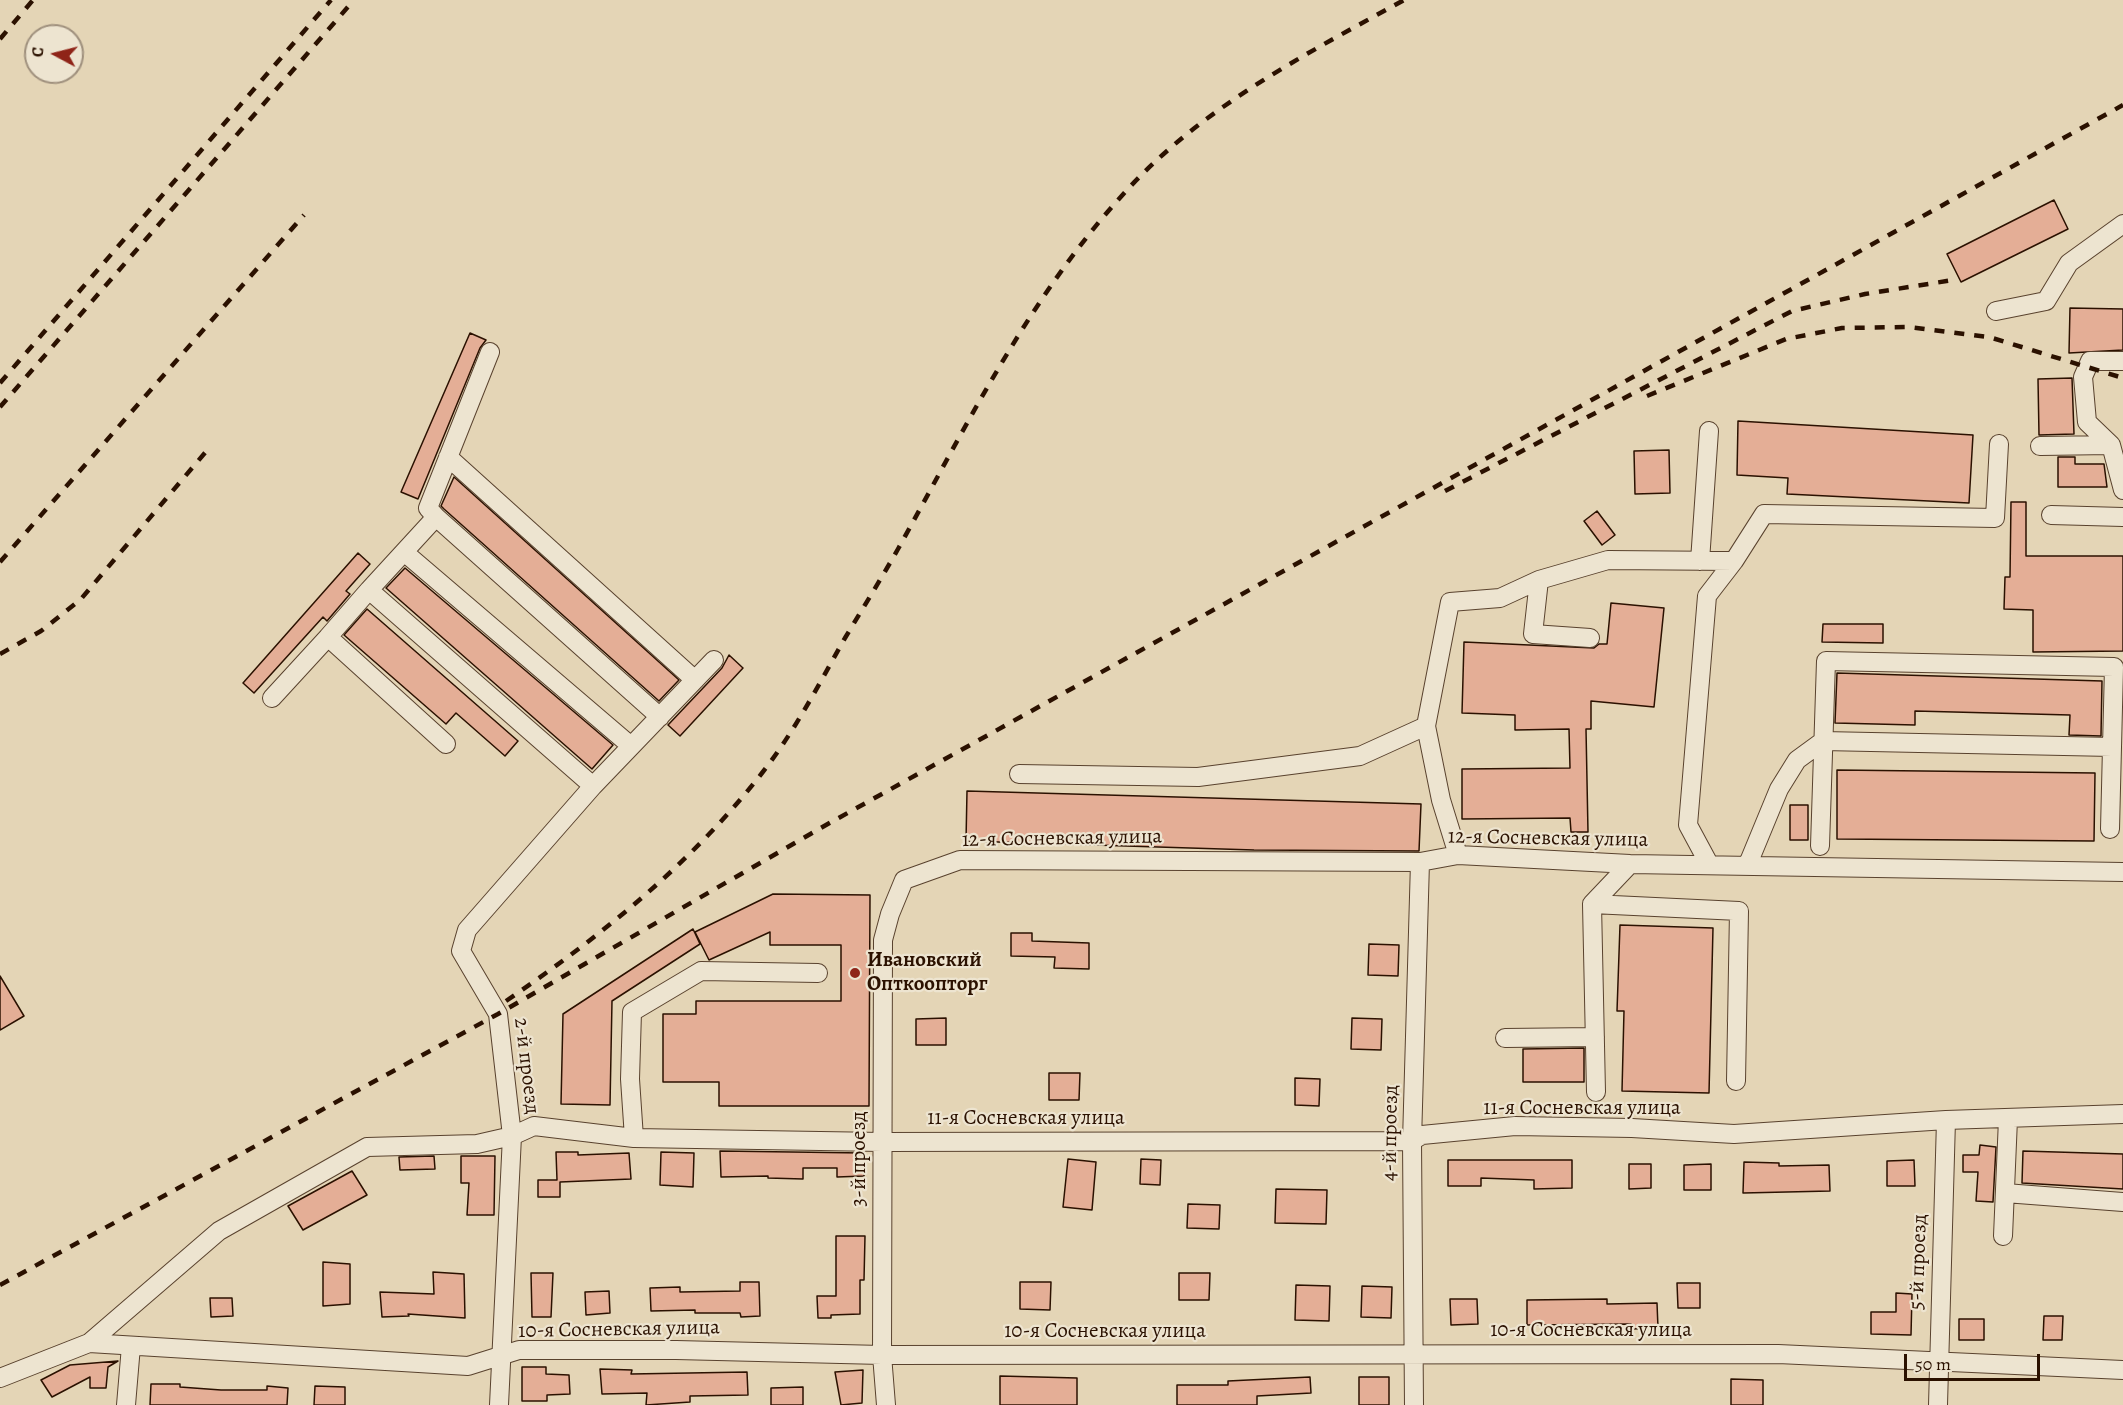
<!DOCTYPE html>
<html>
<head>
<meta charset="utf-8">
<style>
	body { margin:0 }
	#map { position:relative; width:2123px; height:1405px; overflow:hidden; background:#e4d5b6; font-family:Alegreya,serif }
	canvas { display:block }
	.north { position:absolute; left:24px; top:24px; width:60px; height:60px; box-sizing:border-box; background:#ede4d0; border:2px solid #9f907d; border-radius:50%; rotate:277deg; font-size:16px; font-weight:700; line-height:24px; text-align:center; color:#2b1100 }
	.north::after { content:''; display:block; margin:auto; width:21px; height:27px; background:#8f2418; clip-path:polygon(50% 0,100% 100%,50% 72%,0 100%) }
	.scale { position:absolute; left:1904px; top:1354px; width:136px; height:27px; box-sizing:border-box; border:3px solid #2b1100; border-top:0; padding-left:8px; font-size:18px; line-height:21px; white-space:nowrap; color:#2b1100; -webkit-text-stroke:4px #ede4d0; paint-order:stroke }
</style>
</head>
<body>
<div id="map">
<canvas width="2123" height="1405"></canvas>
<div class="north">С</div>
<div class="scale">50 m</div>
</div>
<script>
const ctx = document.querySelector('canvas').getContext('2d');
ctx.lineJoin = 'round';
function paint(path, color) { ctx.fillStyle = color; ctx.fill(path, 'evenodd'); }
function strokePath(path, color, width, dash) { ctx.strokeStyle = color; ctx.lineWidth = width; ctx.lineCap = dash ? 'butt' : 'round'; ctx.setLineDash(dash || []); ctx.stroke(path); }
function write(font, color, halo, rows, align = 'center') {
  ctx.font = font + ' Alegreya,serif'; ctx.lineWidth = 4.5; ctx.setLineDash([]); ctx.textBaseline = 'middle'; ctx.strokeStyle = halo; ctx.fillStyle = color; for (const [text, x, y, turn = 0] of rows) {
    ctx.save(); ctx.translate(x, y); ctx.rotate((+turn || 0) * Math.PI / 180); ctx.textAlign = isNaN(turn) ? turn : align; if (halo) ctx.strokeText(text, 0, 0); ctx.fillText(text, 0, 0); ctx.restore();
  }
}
const building = new Path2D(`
	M 2054,200 L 2068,229 L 1961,282 L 1947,254 Z
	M 2070,308 L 2123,309 L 2123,350 L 2069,353 Z
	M 470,333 L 486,340 L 480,348 L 418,499 L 401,492 Z
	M 2072,378 L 2074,434 L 2039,435 L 2038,379 Z
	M 1738,421 L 1973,435 L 1969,503 L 1787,494 L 1788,478 L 1737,475 Z
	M 1669,450 L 1670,493 L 1635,494 L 1634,451 Z
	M 2058,457 L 2075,457 L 2075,464 L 2104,464 L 2107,487 L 2058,487 Z
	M 454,477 L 679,680 L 659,701 L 444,509 L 441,506 Z
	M 2011,502 L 2026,502 L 2026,556 L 2123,556 L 2123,651 L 2033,652 L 2033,610 L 2004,609 L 2005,577 L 2010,577 Z
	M 1597,511 L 1615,535 L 1602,545 L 1584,521 Z
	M 358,553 L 370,564 L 346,591 L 350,594 L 327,621 L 323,617 L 254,693 L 243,683 Z
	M 405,568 L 613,745 L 592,769 L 386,588 Z
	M 1611,603 L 1664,608 L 1654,707 L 1591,701 L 1591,729 L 1586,729 L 1588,832 L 1571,832 L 1570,818 L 1462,819 L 1462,769 L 1570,768 L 1569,729 L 1515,730 L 1515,715 L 1462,713 L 1464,642 L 1594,648 L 1599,644 L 1607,644 Z
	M 367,609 L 518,741 L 505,756 L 456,713 L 446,724 L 344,635 Z
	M 1823,624 L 1883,624 L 1883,643 L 1822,642 Z
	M 729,655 L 743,668 L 680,736 L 668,725 L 722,668 Z
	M 1837,673 L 2102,681 L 2101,736 L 2069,735 L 2070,715 L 1915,711 L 1915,725 L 1835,723 Z
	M 1837,770 L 2095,773 L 2094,841 L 1837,839 Z
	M 967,791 L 1421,804 L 1419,851 L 1254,850 L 966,841 Z
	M 1790,805 L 1808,805 L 1808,840 L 1790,840 Z
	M 773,894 L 870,895 L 869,1106 L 719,1106 L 719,1082 L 663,1082 L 663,1014 L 696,1014 L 696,1001 L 841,1001 L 841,945 L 770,945 L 770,932 L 709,960 L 695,932 Z
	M 1620,925 L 1713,928 L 1709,1093 L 1622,1091 L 1624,1011 L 1617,1011 Z
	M 693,929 L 700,944 L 612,1001 L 610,1105 L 561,1104 L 563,1014 Z
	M 1011,933 L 1032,933 L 1032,941 L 1089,943 L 1089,969 L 1054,968 L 1055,957 L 1011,956 Z
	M 1369,944 L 1399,945 L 1398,976 L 1368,975 Z
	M 0,976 L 24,1016 L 0,1030 Z
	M 946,1018 L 946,1045 L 916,1045 L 916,1019 Z
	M 1352,1018 L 1382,1019 L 1381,1050 L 1351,1049 Z
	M 1584,1048 L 1584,1082 L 1523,1082 L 1523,1049 Z
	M 1049,1073 L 1080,1073 L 1079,1100 L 1049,1100 Z
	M 1295,1078 L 1320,1079 L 1319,1106 L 1295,1105 Z
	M 1980,1145 L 1996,1147 L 1993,1202 L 1976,1201 L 1978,1172 L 1963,1172 L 1963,1155 L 1979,1155 Z
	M 720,1151 L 864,1153 L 864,1176 L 837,1177 L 837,1168 L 803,1168 L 803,1179 L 768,1178 L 768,1176 L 721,1177 Z
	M 2023,1151 L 2123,1154 L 2123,1189 L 2022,1183 Z
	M 556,1152 L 578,1152 L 578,1155 L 629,1153 L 631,1179 L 560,1182 L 560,1197 L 538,1197 L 538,1180 L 557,1180 Z
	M 661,1152 L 694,1153 L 693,1187 L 660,1185 Z
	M 434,1156 L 435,1169 L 400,1170 L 399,1157 Z
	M 461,1156 L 495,1156 L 494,1215 L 467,1215 L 469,1183 L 461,1183 Z
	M 1068,1159 L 1096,1162 L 1092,1210 L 1063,1207 Z
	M 1141,1159 L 1161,1160 L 1160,1185 L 1140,1184 Z
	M 1448,1160 L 1572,1160 L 1572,1188 L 1534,1189 L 1534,1180 L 1481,1178 L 1481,1186 L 1448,1186 Z
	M 1914,1160 L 1915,1186 L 1887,1186 L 1887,1161 Z
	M 1744,1162 L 1779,1163 L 1779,1166 L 1829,1165 L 1830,1191 L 1743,1193 Z
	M 1629,1164 L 1651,1164 L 1651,1188 L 1629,1189 Z
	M 1711,1164 L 1711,1190 L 1684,1190 L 1684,1165 Z
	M 352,1171 L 367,1195 L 303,1230 L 288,1206 Z
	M 1276,1189 L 1327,1190 L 1326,1224 L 1275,1223 Z
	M 1188,1204 L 1220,1205 L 1219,1229 L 1187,1228 Z
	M 836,1236 L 865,1236 L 864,1280 L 860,1280 L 860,1314 L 831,1315 L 831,1318 L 818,1318 L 817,1296 L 836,1296 Z
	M 323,1262 L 350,1264 L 350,1304 L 323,1306 Z
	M 433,1272 L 464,1274 L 465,1318 L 408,1314 L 409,1316 L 382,1317 L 380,1292 L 434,1294 Z
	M 531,1273 L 553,1273 L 551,1317 L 532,1317 Z
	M 1179,1273 L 1210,1273 L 1209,1300 L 1179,1300 Z
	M 740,1282 L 759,1282 L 760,1316 L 741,1317 L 740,1313 L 695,1313 L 695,1310 L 651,1311 L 650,1288 L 680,1287 L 680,1292 L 740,1291 Z
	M 1020,1282 L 1051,1282 L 1050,1310 L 1020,1309 Z
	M 1677,1283 L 1700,1283 L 1700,1308 L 1678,1308 Z
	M 1296,1285 L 1330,1286 L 1329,1321 L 1295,1320 Z
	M 1362,1286 L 1392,1287 L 1391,1318 L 1361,1317 Z
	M 609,1291 L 610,1313 L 586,1315 L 585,1292 Z
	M 1896,1293 L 1912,1294 L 1911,1335 L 1871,1334 L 1871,1312 L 1896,1312 Z
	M 210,1298 L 232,1298 L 233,1316 L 211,1317 Z
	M 1450,1299 L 1477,1299 L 1478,1324 L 1451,1325 Z
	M 1607,1299 L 1607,1304 L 1657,1303 L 1658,1328 L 1631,1329 L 1631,1324 L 1527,1325 L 1527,1300 Z
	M 2044,1316 L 2063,1316 L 2062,1340 L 2043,1340 Z
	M 1959,1319 L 1984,1319 L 1984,1340 L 1959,1340 Z
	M 118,1361 L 108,1367 L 106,1388 L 90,1388 L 90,1377 L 52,1397 L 41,1380 L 70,1365 Z
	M 522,1367 L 546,1367 L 546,1374 L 569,1375 L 570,1394 L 547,1395 L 547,1401 L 522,1401 Z
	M 600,1369 L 632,1370 L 631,1374 L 747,1372 L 748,1395 L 690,1396 L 690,1402 L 646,1405 L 647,1393 L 602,1394 Z
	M 863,1370 L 862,1403 L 841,1405 L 835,1372 Z
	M 1000,1376 L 1077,1378 L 1077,1405 L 1000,1405 Z
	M 1310,1377 L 1311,1393 L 1257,1396 L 1257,1405 L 1177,1405 L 1177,1385 L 1228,1385 L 1228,1381 Z
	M 1359,1377 L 1389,1377 L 1389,1405 L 1359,1405 Z
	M 1731,1379 L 1763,1380 L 1763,1405 L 1731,1405 Z
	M 151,1384 L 180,1384 L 180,1387 L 221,1390 L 267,1390 L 267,1386 L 288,1388 L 287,1405 L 150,1405 Z
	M 315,1386 L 345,1387 L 345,1405 L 314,1405 Z
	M 803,1387 L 803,1405 L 771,1405 L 771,1388 Z`);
paint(building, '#e4ae96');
strokePath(building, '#2b1100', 1.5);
const minor = new Path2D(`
	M 1996,311 L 2046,301 L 2069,263 L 2123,224
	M 2111,445 L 2087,422 L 2083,377 L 2090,361 L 2123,361
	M 2040,446 L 2111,445 L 2123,490
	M 448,457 L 695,680
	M 2051,515 L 2123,517
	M 436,517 L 428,508 L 490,352
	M 404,552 L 631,746
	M 1700,561 L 1709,431
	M 1539,580 L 1608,560 L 1734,561
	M 369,590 L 436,517 L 660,717
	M 272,698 L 328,637
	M 1426,726 L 1450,602 L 1500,598 L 1539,580 L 1533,634 L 1590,638
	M 446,744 L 328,637 L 369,590 L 593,786
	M 1019,774 L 1198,777 L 1360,756 L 1426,726 L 1441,800 L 1458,855
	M 1820,846 L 1826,661 L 2114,667 L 2112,747
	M 1709,864 L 1688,825 L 1707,596 L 1734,561 L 1764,514 L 1995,518 L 1999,444
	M 1748,864 L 1779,789 L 1797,760 L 1823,741 L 2112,747 L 2110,829
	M 1592,904 L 1739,911 L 1736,1081
	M 1505,1038 L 1595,1037
	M 1596,1092 L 1592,904 L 1630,864
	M 634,1138 L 630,1079 L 632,1012 L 701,971 L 818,973
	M 2005,1193 L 2123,1202
	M 2003,1236 L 2008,1119
	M 89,1343 L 468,1366 L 519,1350 L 676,1350 L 882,1355 L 1778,1354 L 2123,1370
	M 0,1378 L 89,1343 L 219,1231 L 367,1147 L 477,1144 L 512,1136 L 534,1126 L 634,1138 L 882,1142 L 1412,1141 L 1422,1135 L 1515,1126 L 1632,1128 L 1734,1134 L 1946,1120 L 2123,1114
	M 126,1405 L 131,1346
	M 499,1405 L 512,1136 L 498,1014 L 461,951 L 467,930 L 593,786 L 714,660
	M 886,1405 L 882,1355 L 883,940 L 890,914 L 904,880 L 960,860 L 1420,862 L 1458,855 L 1630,864 L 2123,872
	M 1414,1405 L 1412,1141 L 1420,862
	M 1938,1405 L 1946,1120`);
strokePath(minor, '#59422e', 20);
strokePath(minor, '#ede4d0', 18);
strokePath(new Path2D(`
	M 0,39 L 33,0
	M 0,383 L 331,0
	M 1647,396 L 1786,339 L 1842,328 L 1908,327 L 1989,337 L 2123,378
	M 0,407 L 354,0
	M 1445,491 L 1792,311 L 1865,294 L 1953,280
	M 0,562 L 304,215
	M 0,654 L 41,631 L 81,599 L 209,448
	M 506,1001 C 601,936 691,864 762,773 C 795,731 819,684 845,638 C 863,608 881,579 898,549 C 967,425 1030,295 1127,190 C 1204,106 1306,54 1404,0
	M 0,1285 L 498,1014 L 826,825 L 2123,105`), '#2b1100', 4.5, [10, 10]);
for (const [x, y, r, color] of [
	[855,973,6,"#8f2418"]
]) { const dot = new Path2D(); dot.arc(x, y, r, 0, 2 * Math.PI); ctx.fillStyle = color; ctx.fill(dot); strokePath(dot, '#ede4d0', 2); }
write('21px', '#2b1100', '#ede4d0', [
	["12-я Сосневская улица",1062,839,-1],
	["12-я Сосневская улица",1548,839,1],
	["2-й проезд",526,1066,83],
	["11-я Сосневская улица",1582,1109],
	["11-я Сосневская улица",1026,1119],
	["4-й проезд",1391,1133,-89],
	["3-й проезд",860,1159,-90],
	["5-й проезд",1919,1262,-88],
	["10-я Сосневская улица",619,1330,-1],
	["10-я Сосневская улица",1591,1331],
	["10-я Сосневская улица",1105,1332]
]);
write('bold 21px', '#2b1100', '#ede4d0', [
	["Ивановский",867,961],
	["Опткоопторг",867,985]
], 'left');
</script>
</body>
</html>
